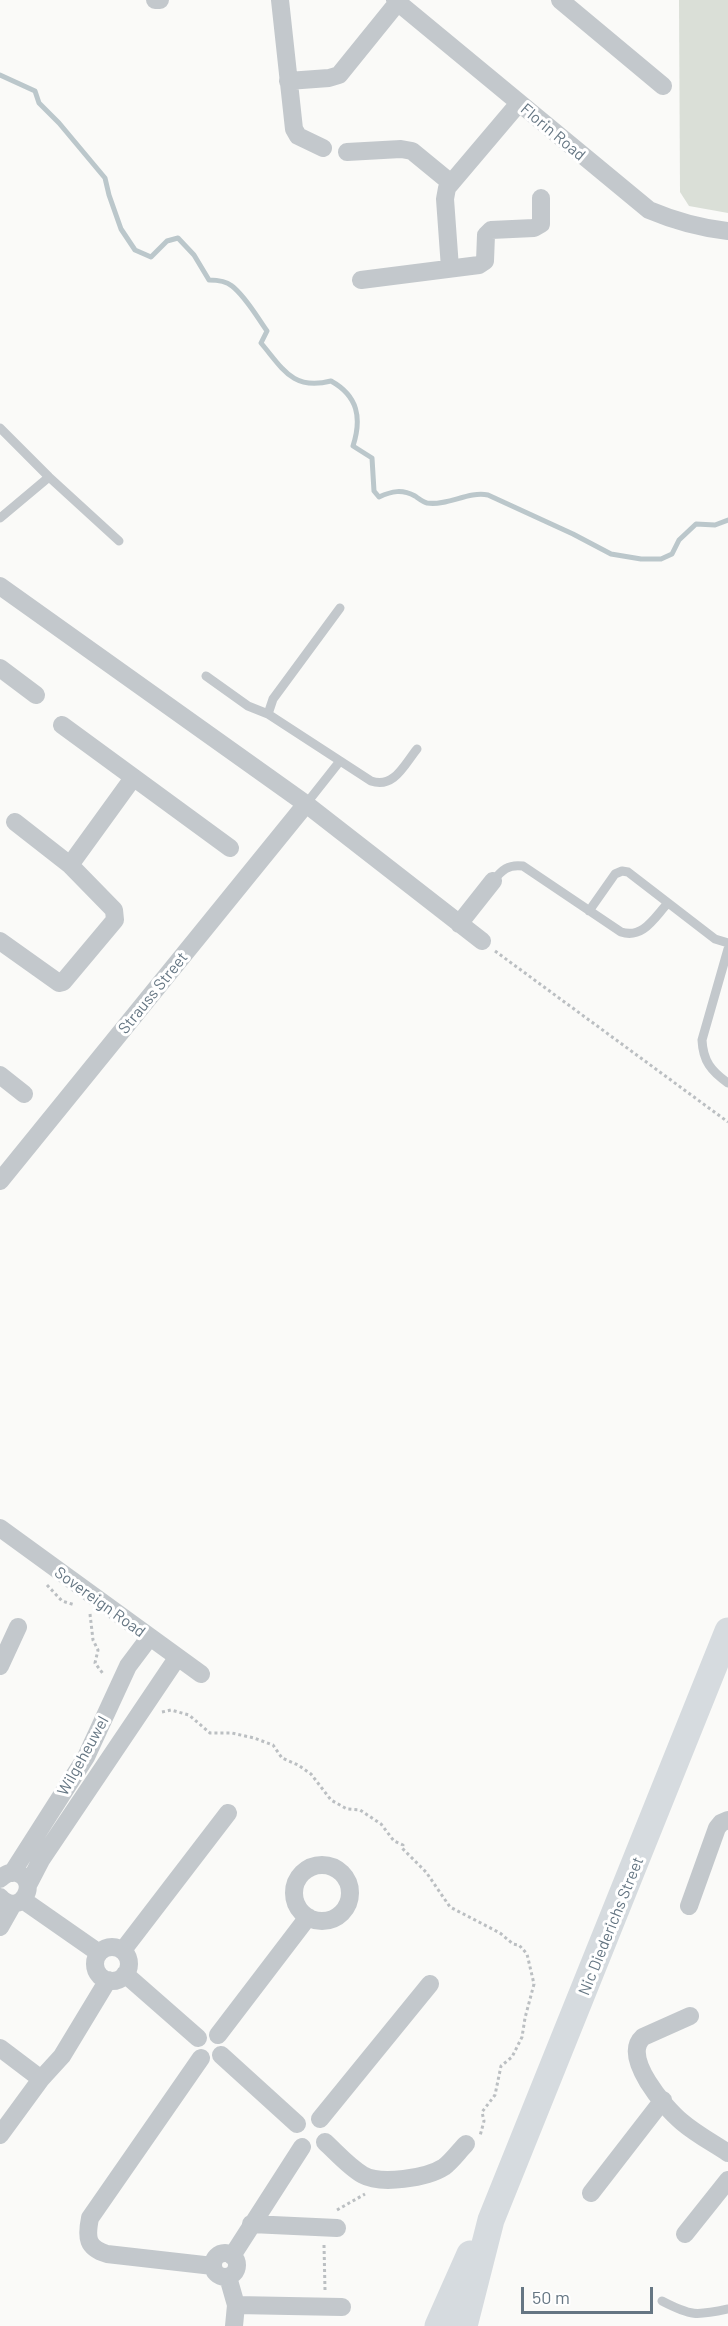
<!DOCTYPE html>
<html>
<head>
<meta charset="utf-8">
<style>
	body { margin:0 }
	#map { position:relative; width:728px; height:2326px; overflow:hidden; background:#fafaf8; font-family:Barlow,sans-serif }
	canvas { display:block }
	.scale { position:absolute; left:521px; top:2287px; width:132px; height:27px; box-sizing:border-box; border:3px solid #657683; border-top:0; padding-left:8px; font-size:18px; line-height:21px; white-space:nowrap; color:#657683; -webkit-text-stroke:4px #fff; paint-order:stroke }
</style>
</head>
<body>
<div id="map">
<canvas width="728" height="2326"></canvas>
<div class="scale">50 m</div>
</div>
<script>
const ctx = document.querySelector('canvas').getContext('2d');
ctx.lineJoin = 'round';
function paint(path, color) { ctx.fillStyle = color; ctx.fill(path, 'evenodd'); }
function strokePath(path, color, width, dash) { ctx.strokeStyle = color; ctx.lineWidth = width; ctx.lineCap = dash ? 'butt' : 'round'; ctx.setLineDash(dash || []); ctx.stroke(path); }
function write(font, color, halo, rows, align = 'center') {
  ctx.font = font + ' Barlow,sans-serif'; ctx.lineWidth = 6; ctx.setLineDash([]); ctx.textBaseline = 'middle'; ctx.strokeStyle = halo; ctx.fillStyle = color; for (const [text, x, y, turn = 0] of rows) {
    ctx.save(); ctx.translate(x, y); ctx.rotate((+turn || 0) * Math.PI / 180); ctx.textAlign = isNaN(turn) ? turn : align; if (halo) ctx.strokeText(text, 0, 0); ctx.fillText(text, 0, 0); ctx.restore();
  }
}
paint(new Path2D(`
	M 679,0 L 728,0 L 728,213 L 689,206 L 680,192 Z`), '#dadfd7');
strokePath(new Path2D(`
	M 0,75 L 35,91 L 39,103 L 59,123 L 105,178 L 109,195 L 121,229 L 135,250 L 151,257 L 167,241 L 178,238 L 194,255 L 209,280 C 217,280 226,281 232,286 C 246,297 257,317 267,331 L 261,343 C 283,369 293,391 331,381 C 358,396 362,418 353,446 L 372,458 L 374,491 L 379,497 C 392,491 402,489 415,496 C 418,498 423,502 427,503 C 448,506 468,491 488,495 L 573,534 L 611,554 L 641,559 L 661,559 L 672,554 L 679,540 L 696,524 L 715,525 L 728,520`), '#bbc7cb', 5);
strokePath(new Path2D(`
	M 495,951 L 728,1122
	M 47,1585 L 62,1601 L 75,1605
	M 90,1614 L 93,1640 L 98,1650 L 95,1663 L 104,1675
	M 162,1712 L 171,1710 L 189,1715 L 210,1733 L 232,1733 L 254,1738 L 273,1745 L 282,1758 L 298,1765 L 311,1774 L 331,1800 L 347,1809 L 360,1810 L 381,1824 L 394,1841 L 403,1845 L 402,1848 L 426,1872 L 450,1907 L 500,1933 L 513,1944 L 519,1945 L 527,1954 L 534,1984 L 525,2018 L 522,2037 L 512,2057 L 501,2066 L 495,2095 L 482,2112 L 484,2121 L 480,2136
	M 337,2210 L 365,2194
	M 324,2245 L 325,2290`), '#bbbfc2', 3, [3, 3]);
strokePath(new Path2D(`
	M 0,428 L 49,477 L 119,541
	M 0,518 L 49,477
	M 206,676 L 248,706 L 268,714 L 371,781 C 394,789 404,765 417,749
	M 268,714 L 273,699 L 340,608
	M 306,804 L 340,761
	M 493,881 C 502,870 508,864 523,866 L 621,932 C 643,939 654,918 667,904
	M 589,911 L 615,874 L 622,871 L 628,872 L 715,939 L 728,943
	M 728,949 L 702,1040 C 703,1061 711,1071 728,1083
	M 662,2301 C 691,2316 696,2316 728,2309`), '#c3c8cc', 9);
strokePath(new Path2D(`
	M 155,0 L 160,0
	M 280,0 L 294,129 L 298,136 L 323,148
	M 395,0 L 649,210 C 675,221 700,228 728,231
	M 560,0 L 663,86
	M 288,81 L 329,78 L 339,75 L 398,2
	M 347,152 L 401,149 L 412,151 L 451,183
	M 450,268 L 445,199 L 447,188 L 519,103
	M 361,280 L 479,265 L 485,261 L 486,235 L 491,230 L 534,228 L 541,224 L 541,198
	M 0,586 L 306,804 L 482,941
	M 0,668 L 36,695
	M 62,725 L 230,848
	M 70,865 L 133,778
	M 459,924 L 493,881
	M 0,941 L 59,983 L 63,982 L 115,920 L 114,910 L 70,865 L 15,822
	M 0,1075 L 24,1094
	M 0,1181 L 306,804
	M 0,1528 L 201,1674
	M 0,1666 L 18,1627
	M294 1893a28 28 0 1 1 56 0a28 28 0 1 1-56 0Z
	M 12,1873 L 86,1757 L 128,1666 L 149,1638
	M 0,1879 C 5,1874 10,1871 17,1873 C 41,1881 20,1919 0,1897
	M 28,1885 L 41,1860 L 177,1658
	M 23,1900 L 99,1953
	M 689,1906 L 717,1828 L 721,1823 L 728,1820
	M 0,1927 L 13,1904
	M95 1964a17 17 0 1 1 34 0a17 17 0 1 1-34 0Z
	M 123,1950 L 228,1813
	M 125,1974 L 198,2038
	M 690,2016 L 643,2037 C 621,2057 665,2108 682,2122 C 696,2134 713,2143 728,2153
	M 218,2035 L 308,1917
	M 0,2048 L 41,2079 L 62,2056 L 108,1980
	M 221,2055 L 297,2124
	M 201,2058 L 90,2218 C 86,2238 87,2248 107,2254 L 213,2266
	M 320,2119 L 430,1984
	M 0,2135 L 41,2079
	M 325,2142 C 337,2153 349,2167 363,2175 C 381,2185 427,2178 444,2167 C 452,2161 459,2151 466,2144
	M 591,2193 L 663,2100
	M 251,2224 L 337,2228
	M 685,2234 L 728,2180
	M213 2265a12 12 0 1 1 24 0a12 12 0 1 1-24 0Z
	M 232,2256 L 302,2147
	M 228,2277 L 236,2305 L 234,2326
	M 236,2305 L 342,2307`), '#c3c8cc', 18);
strokePath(new Path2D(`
	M 438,2326 L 470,2254
	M 464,2326 L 491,2220 L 728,1631`), '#d6dbdf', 27);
write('16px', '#657683', '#fff', [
	["Florin Road",553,132,40],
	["Strauss Street",153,993,-51],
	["Sovereign Road",100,1602,36],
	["Wilgeheuwel",83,1756,-61],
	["Nic Diederichs Street",611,1926,-68]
]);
</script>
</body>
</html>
